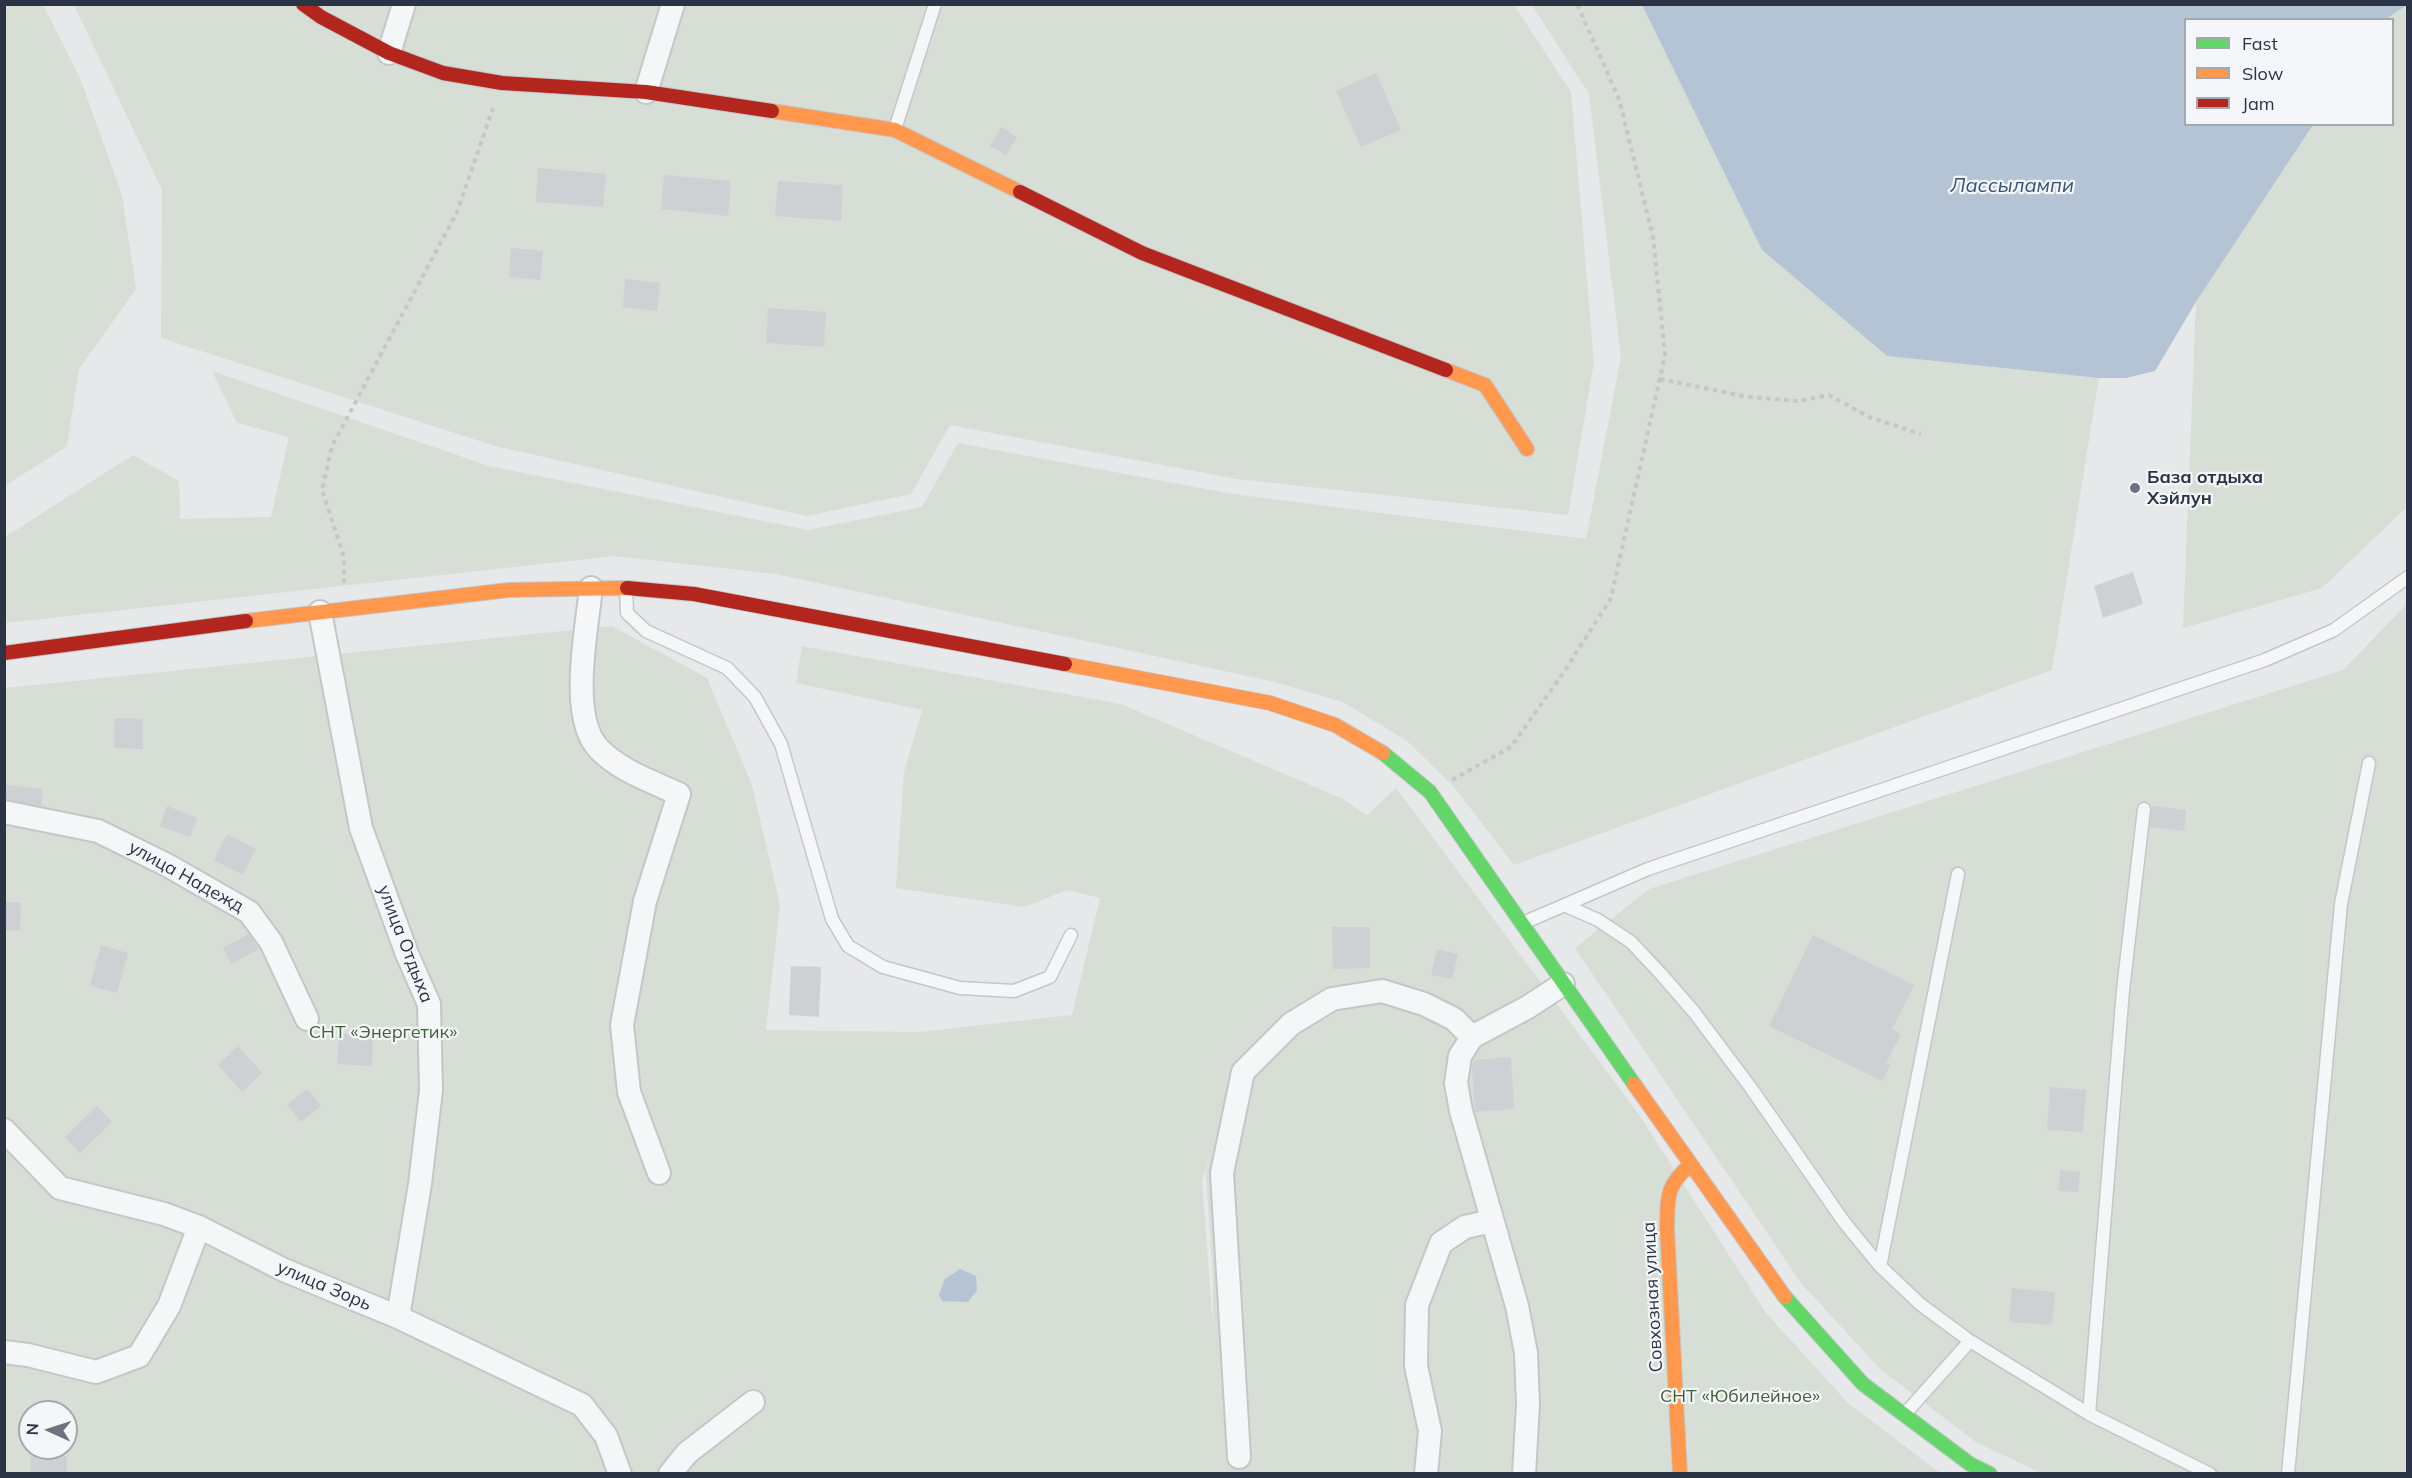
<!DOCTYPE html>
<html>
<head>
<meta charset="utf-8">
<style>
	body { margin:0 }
	#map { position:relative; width:2412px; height:1478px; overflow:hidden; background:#e6e8ea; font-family:Mulish,sans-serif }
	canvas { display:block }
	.frame { position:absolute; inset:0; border:6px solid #2b3445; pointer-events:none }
	.legend { position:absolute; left:2184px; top:18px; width:210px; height:108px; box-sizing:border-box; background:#f4f6f9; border:2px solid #a4a8b1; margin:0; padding:8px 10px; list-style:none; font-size:18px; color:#2b3445 }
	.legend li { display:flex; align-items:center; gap:12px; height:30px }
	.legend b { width:30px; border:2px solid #a4a8b1 }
	.north { position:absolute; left:18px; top:1400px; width:60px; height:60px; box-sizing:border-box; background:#f4f6f9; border:2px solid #a4a8b1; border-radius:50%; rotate:273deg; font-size:16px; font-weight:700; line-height:24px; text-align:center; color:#2b3445 }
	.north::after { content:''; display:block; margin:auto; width:21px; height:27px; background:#6c737f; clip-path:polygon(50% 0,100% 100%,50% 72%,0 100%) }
</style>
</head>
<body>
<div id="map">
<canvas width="2412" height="1478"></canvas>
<div class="frame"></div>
<ul class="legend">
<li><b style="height:8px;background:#63d668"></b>Fast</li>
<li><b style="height:8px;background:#ff974d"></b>Slow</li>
<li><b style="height:8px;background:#b3261e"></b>Jam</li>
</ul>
<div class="north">N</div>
</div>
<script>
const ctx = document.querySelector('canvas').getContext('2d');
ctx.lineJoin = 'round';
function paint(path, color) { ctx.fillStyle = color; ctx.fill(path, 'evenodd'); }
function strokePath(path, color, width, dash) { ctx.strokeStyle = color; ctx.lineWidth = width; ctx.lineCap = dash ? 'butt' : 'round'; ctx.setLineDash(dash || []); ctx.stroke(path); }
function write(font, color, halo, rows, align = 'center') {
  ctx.font = font + ' Mulish,sans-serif'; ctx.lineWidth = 4.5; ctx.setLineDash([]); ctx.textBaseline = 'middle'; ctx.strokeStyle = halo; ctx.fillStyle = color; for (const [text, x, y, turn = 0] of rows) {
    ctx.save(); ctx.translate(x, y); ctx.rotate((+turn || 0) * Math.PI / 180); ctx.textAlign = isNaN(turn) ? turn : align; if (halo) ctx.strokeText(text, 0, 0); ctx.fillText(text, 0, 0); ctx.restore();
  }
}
paint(new Path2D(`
	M 5,4 L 43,5 L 80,78 L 122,195 L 136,289 L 79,369 L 67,446 L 5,486 Z
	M 74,5 L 1514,5 L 1571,92 L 1594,363 L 1568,515 L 1237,479 L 950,425 L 911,494 L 807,516 L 495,446 L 161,338 L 162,190 Z
	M 1532,5 L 1642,5 L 1762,250 L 1887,356 L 2099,378 L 2052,670 L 1514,865 L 1454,787 L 1407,741 L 1343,702 L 1275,682 L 776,574 L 614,556 L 5,623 L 5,537 L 133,455 L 179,481 L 180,519 L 271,517 L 289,437 L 237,423 L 212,371 L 489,466 L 808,530 L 922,507 L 958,443 L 1233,494 L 1586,539 L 1621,357 L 1589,94 Z
	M 2407,5 L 2407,507 L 2322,588 L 2183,628 L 2196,302 L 2313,125 L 2392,124 L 2392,20 L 2386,19 Z
	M 2407,604 L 2407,1473 L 2041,1473 L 1976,1442 L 1881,1370 L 1801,1283 L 1575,948 L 1649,889 L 2343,670 Z
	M 612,626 L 707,678 L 752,785 L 780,905 L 766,1030 L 920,1032 L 1072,1015 L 1100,898 L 1067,890 L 1024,907 L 896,888 L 904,772 L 922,710 L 796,683 L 802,646 L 1121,704 L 1343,799 L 1367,815 L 1396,788 L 1640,1116 L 1766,1313 L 1848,1403 L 1940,1473 L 5,1474 L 5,688 ZM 1208,1160 L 1206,1173 L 1213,1281 L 1213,1326 L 1202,1181 ZM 30,1412 L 66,1412 L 66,1448 L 30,1448 Z`), '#d6ded6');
paint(new Path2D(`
	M 1642,5 L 2407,5 L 2386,19 L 2186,20 L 2186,124 L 2313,125 L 2196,302 L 2155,371 L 2126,378 L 2099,378 L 1887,356 L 1762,250 Z
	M 960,1269 L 976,1276 L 977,1290 L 968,1302 L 942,1301 L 939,1294 L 945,1279 Z`), '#b4c4d5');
paint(new Path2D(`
	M 1376,73 L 1401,130 L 1361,147 L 1336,91 Z
	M 1001,127 L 1017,137 L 1006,155 L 990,146 Z
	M 538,168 L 606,174 L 603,207 L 536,202 Z
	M 664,175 L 731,181 L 728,216 L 661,209 Z
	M 778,181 L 843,185 L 841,221 L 775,216 Z
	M 511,248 L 543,251 L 540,280 L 509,277 Z
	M 625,279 L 660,283 L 657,311 L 623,307 Z
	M 768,308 L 826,312 L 824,347 L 766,343 Z
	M 2133,572 L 2143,604 L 2103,618 L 2094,586 Z
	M 115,718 L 143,719 L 143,749 L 114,748 Z
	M 6,785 L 43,789 L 41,806 L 5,799 Z
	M 167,806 L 197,818 L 190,837 L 160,826 Z
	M 2152,806 L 2186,810 L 2184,831 L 2150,827 Z
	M 227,834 L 256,849 L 243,875 L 214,860 Z
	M 4,902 L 21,903 L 20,931 L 4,930 Z
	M 1332,927 L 1370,927 L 1370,968 L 1333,969 Z
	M 249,934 L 259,949 L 232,964 L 223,948 Z
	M 1813,935 L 1914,985 L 1892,1029 L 1901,1034 L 1886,1063 L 1890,1065 L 1882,1081 L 1769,1026 Z
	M 101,945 L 128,953 L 117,993 L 90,986 Z
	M 1437,949 L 1458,954 L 1452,979 L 1431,975 Z
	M 791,966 L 821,967 L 819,1017 L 789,1015 Z
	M 339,1034 L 373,1036 L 372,1066 L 337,1064 Z
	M 238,1046 L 262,1073 L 242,1092 L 218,1065 Z
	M 1511,1057 L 1514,1109 L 1475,1112 L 1472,1068 L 1474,1060 Z
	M 2050,1087 L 2086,1090 L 2083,1132 L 2047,1130 Z
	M 307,1089 L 321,1106 L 301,1122 L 287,1105 Z
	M 97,1106 L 112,1122 L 80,1153 L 65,1137 Z
	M 2060,1170 L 2080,1172 L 2078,1192 L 2059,1191 Z
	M 2012,1288 L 2055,1292 L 2052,1325 L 2009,1322 Z
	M 31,1456 L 67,1456 L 67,1473 L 31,1473 Z`), '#ced0d3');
const lane = new Path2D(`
	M 895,129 L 935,4
	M 626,589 L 627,613 L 646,631 L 727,668 L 755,697 L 781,744 L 832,919 L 848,946 L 883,967 L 960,988 L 1014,991 L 1050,977 L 1071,935
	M 1564,905 L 1598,920 L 1631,942 L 1661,974 L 1694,1012 L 1751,1088 L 1844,1222 L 1880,1266 L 1920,1304 L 1970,1341 L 2089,1414 L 2210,1474
	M 1523,923 L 1648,869 L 2265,660 L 2334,630 L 2408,577
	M 1880,1266 L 1958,874
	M 2089,1414 L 2123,990 L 2144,809
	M 1904,1415 L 1970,1341
	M 2288,1474 L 2341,904 L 2369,763`);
const street = new Path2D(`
	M 389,53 L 404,4
	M 646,92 L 673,4
	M 591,588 C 587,629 568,717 599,749 C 620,771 653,782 679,794 L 645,901 L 622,1025 L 629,1092 L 659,1173
	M 320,612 L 361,828 L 407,954 L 429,1004 L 431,1090 L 420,1184 L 398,1317
	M 4,812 L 98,831 L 167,865 L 249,912 L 271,942 L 307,1019
	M 4,1130 L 60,1188 L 164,1214 L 199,1227 L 284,1270 L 398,1317 L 582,1405 L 606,1436 L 620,1474
	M 4,1352 L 28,1355 L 96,1372 L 139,1356 L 169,1306 L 199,1227
	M 1239,1457 L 1222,1173 L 1243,1072 L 1291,1024 L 1332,999 L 1382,991 L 1424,1004 L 1454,1019 L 1472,1037
	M 670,1474 L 687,1453 L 753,1402
	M 1426,1474 L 1430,1431 L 1416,1366 L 1417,1305 L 1441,1243 L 1465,1227 L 1492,1221
	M 1524,1474 L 1528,1404 L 1526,1353 L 1517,1306 L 1461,1111 L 1456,1083 L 1460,1056 L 1472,1037 L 1528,1007 L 1563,984`);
const fast = new Path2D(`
	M 1383,753 L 1430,792 L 1634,1084
	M 1785,1297 L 1863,1384 L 1970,1464 L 1990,1474`);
const slow = new Path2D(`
	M 772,111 L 895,130 L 1020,192
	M 1446,370 L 1485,385 L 1527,449
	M 246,621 L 509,590 L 627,588
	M 1065,664 L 1270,703 L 1335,725 L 1383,753
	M 1634,1084 L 1785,1297
	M 1680,1474 L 1667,1229 C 1668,1196 1665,1187 1691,1164`);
const jam = new Path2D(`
	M 303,4 L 321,17 L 389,53 L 443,73 L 502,83 L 646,92 L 772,111
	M 1020,192 L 1142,253 L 1446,370
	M 627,588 L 694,594 L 1065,664
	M 4,653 L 246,621`);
strokePath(lane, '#c4c6c8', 15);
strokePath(street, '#c4c6c8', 26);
strokePath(fast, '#c4c6c8', 16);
strokePath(slow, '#c4c6c8', 16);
strokePath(jam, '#c4c6c8', 16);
strokePath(new Path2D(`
	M 1660,379 L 1748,397 L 1799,401 L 1829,395 L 1869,417 L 1921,434
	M 344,583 L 344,557 L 322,490 L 332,446 L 457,212 L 493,108
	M 1452,780 L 1511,747 L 1564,672 L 1611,598 L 1665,355 L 1653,237 L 1619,99 L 1577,4`), '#c5c6ca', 4, [4.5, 4.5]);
strokePath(lane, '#f5f6f7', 12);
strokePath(street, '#f5f6f7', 22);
strokePath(fast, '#63d668', 14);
strokePath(slow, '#ff974d', 14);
strokePath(jam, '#b3261e', 14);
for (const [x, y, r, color] of [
	[2135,488,6,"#6c737f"]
]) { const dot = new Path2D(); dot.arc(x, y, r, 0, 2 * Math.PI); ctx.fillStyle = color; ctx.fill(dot); strokePath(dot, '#f4f6f9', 2); }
write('bold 18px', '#2b3445', '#f4f6f9', [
	["База отдыха",2147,478],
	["Хэйлун",2147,499]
], 'left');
write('18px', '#2b3445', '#f4f6f9', [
	["улица Надежд",186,877,29],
	["улица Отдыха",405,944,69],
	["улица Зорь",324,1286,23],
	["Совхозная улица",1653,1297,-93]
]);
write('18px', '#3f6138', '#f4f6f9', [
	["СНТ «Энергетик»",383,1033],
	["СНТ «Юбилейное»",1740,1397]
]);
write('italic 20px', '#34527a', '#f4f6f9', [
	["Лассылампи",2012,186]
]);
</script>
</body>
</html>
